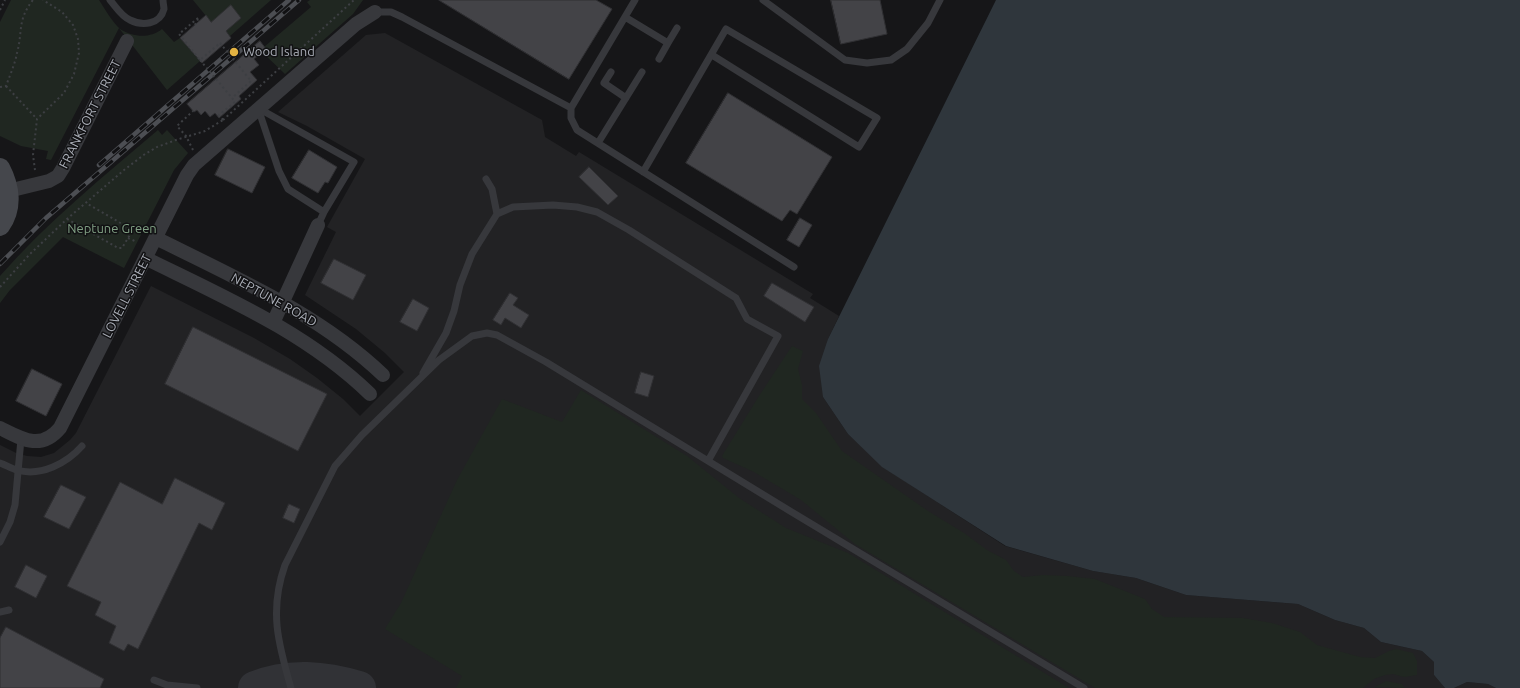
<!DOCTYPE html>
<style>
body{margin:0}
canvas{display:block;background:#161618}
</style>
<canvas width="1520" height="688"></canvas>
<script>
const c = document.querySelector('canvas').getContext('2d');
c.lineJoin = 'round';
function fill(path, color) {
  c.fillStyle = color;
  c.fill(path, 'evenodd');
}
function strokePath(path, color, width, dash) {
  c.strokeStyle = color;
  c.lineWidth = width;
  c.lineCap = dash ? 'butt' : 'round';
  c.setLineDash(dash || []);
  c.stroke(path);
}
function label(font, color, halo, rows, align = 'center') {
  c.font = font + ' Ubuntu,sans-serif';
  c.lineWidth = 3;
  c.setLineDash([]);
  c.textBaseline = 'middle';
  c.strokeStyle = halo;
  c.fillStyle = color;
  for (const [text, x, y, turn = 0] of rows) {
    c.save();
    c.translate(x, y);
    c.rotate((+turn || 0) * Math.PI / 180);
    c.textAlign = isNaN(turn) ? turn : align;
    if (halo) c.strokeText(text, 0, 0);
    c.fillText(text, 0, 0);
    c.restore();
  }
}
const built = new Path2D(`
 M385 33 542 120 545 137 576 156 579 152 813 294 810 298 839 316 828 339 823 397 848 434 883 467 1005 546 1093 571 1136 578 1186 595 1298 604 1335 620 1364 628 1381 642 1422 651 1434 662V675L1445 688H0V445L16 453 27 456 41 457 54 453 70 440 76 433 151 286 254 338 290 359 317 378 343 399 360 416 404 372 385 353 356 329 305 295 336 232 327 227 365 159 307 126 278 112 366 35Z
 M1467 682 1488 684 1496 688H1454Z`);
const green = new Path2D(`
 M11 0H99C104 8 113 23 120 29 132 37 150 39 162 29L174 42 180 38 200 61 167 90 119 28 51 160 46 159 48 151 21 146 0 136V22Z
 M193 0H271L230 36 226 31 241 18 231 6 211 22Z
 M310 0H363L353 14 285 74 262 52 264 47 311 7 307 2Z
 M158 130 162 135 167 130 188 153 174 170 124 268 63 237 10 290 0 303V276C47 222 103 177 158 130Z
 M792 346 803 351 798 369 802 385V399L816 413 842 451 928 511 964 533 987 550 1006 560 1014 571 1023 577 1043 575 1067 576 1095 579 1145 599 1152 609 1164 617 1243 618 1272 623 1300 632 1317 645 1360 657 1375 658 1389 651 1396 649 1413 653 1417 661V675L1404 677 1393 674 1385 675 1374 679 1363 688H1095L855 544 801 500 754 472 723 458 722 456 759 396Z
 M581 390 687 456 739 498 786 528 848 553 1069 688H456L462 676 385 629 401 603 457 480 502 399 562 422Z
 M1386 681 1402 684 1405 688 1375 687Z`);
const water = new Path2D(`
 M996 0H1520V688H1496L1488 684 1467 682 1454 688H1445L1434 675V662L1422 651 1381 642 1364 628 1335 620 1298 604 1186 595 1136 578 1093 571 1006 546 882 467 848 434 823 397 819 366 828 339Z`);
const taxiway = new Path2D(`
 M255 688C290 674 325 678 359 688`);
const building = new Path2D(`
 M439 0H596L612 9 569 79Z
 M831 0H880L887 34 841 44Z
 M231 5 241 18 226 31 231 38 202 63 180 38 206 15 211 22Z
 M260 41 266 49 254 59 259 65 250 72 257 80 239 96 241 99 219 118 215 113 210 117 205 111 201 115 197 110 194 112 187 104Z
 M728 93 832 157 797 214 790 210 782 221 686 163Z
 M228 149 265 167 252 193 215 175Z
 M309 150 337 167 328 183 325 182 318 193 292 178Z
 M589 167 618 196 608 205 579 177Z
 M800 218 812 225 799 247 787 240Z
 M334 259 366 275 353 300 321 283Z
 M772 283 814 307 805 322 764 296Z
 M510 293 518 298 513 305 529 315 521 328 505 318 501 325 493 320Z
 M413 299 429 308 417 331 400 322Z
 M193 327 327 394 298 451 165 384Z
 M32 369 62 384 46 416 16 401Z
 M641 372 654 376 648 397 635 393Z
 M175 478 225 503 212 530 199 523 138 649 128 644 124 651 109 643 116 626 95 615 101 602 67 586 120 482 162 504Z
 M61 485 86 497 69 529 44 517Z
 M289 504 300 509 294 523 283 518Z
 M26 565 47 576 36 598 15 587Z
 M6 627 104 679 100 688H0V638Z`);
const path = new Path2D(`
 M0 10 5 0
 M198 18 179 34 200 60 220 43
 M195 25 198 19
 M6 86 37 119
 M0 87 6 86C10 75 15 64 17 53 23 31 17 20 33 0
 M223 120 354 0
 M223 120 219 115 235 102 232 98 251 81
 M193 150 186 136 177 126 193 111
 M35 170 33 155 37 119 64 93 74 74 79 53 78 39 73 25 62 12 43 0
 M67 219 118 248H122L131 233 129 228 86 203
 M128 238 137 242
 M0 287 30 254 67 219 124 170 145 154 157 147 176 140 205 131 223 120`);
const lane = new Path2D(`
 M110 0C116 7 121 16 130 20 142 26 160 25 164 9 164 7 163 3 163 0
 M635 0 571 108V118L577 130 794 267
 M763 0 845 60 867 63 891 60 907 49 928 23 940 0
 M375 12H391L402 17 571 108
 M625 17 668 43 659 59
 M668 43 677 28
 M611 72 604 83 626 98
 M258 108 354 162 324 212 318 225
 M258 108 279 171 288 189 324 212
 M598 143 642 72
 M643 172 726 29 877 118 859 147 712 55
 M486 179 492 189 497 214
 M423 373 446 333 454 311 460 285 472 254 497 214 513 207 553 205 577 207 597 212 629 230 736 298 747 319 778 336 708 461
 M0 463C6 465 12 469 17 470 41 477 67 463 82 446
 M0 542 10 522 15 505 21 439
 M0 612 9 610
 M154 680 167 685 197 688
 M291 688C278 643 269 610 285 565L335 466 362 435 439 360 472 336 487 333 497 335 546 362 790 511 1084 688`);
const street = new Path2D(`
 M0 193 49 181 58 176 63 168 127 41
 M156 238C235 278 318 313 383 375
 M145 258C224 297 306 332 370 394
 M273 323 318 225
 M0 428C22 439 41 451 60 428L187 175 194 165 356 24 375 12`);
const secondary = new Path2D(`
 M0 168C10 187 13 208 0 226`);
const rail = new Path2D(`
 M99 165 289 0
 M0 264 46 218 299 0`);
const pathBridge = new Path2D(`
 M220 43 251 81
 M200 60 232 98`);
const markers = [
 [234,52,5,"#e3b242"]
];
const poiNames = [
 ["Wood Island",243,52]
];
const streetNames = [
 ["FRANKFORT STREET",90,114,-63],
 ["LOVELL STREET",127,296,-63],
 ["NEPTUNE ROAD",274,300,29]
];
const parkNames = [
 ["Neptune Green",112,229]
];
fill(built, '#222224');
fill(green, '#202721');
fill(water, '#2f363c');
strokePath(taxiway, '#313236', 34);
fill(building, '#434347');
strokePath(building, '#303033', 1);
strokePath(path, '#3d3f43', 2, [2, 3]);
strokePath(lane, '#37383c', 7);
strokePath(street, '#37383c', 14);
strokePath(secondary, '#45474c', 20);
strokePath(rail, '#4c4e53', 4.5);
strokePath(rail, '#111113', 3, [9]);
strokePath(pathBridge, '#3d3f43', 2, [2, 3]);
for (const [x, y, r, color] of markers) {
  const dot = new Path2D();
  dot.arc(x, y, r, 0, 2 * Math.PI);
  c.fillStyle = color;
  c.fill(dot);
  strokePath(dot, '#111113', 1.5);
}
label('13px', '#a9adb6', '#111113', poiNames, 'left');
label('13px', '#a9adb6', '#111113', streetNames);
label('13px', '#81a084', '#111113', parkNames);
</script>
